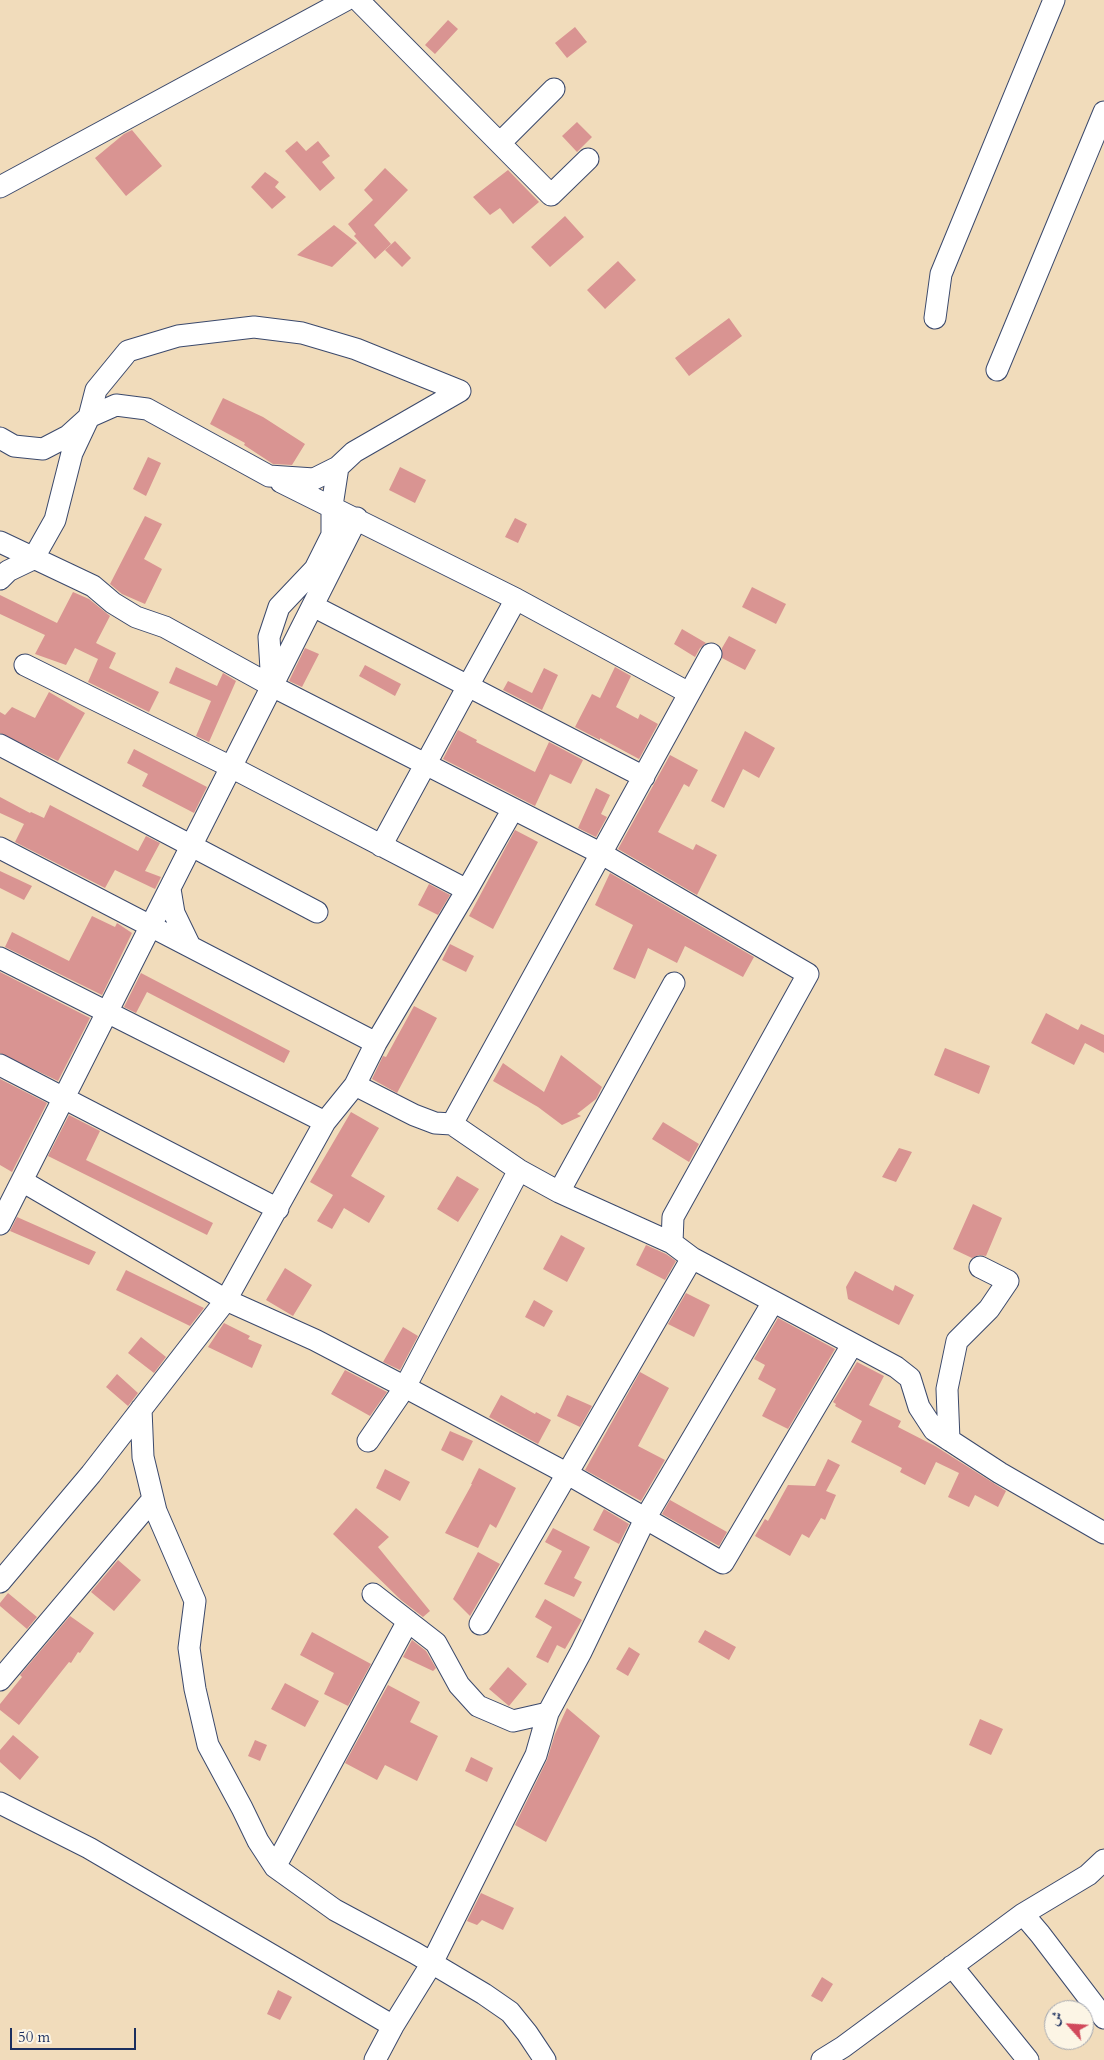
<!DOCTYPE html>
<meta charset="utf-8">
<style>
body{margin:0}
#map{position:relative;width:1104px;height:2060px;overflow:hidden;background:#f1dcbb;font-family:Cardo,Amiri,serif}
canvas{display:block}
.north{position:absolute;left:1044px;top:2000px;width:50px;height:50px;box-sizing:border-box;background:#fcf5e5;border:1px solid #a2a6af;border-radius:50%;rotate:296deg;font-size:14px;font-weight:700;line-height:20px;text-align:center;color:#1b2f5e}
.north::after{content:'';display:block;margin:auto;width:18px;height:22px;background:#d1495b;clip-path:polygon(50% 0,100% 100%,50% 72%,0 100%)}
.scale{position:absolute;left:10px;top:2028px;width:126px;height:22px;box-sizing:border-box;border:2px solid #1b2f5e;border-top:0;padding-left:6px;font-size:15px;line-height:18px;white-space:nowrap;color:#1b2f5e;-webkit-text-stroke:4px #fcf5e5;paint-order:stroke}
</style>
<div id="map">
<canvas width="1104" height="2060"></canvas>
<div class="north">ش</div>
<div class="scale">50 m</div>
</div>
<script>
const c = document.querySelector('canvas').getContext('2d');
c.lineJoin = 'round';
function fill(path, color) {
  c.fillStyle = color;
  c.fill(path, 'evenodd');
}
function strokePath(path, color, width, dash) {
  c.strokeStyle = color;
  c.lineWidth = width;
  c.lineCap = dash ? 'butt' : 'round';
  c.setLineDash(dash || []);
  c.stroke(path);
}
const building = new Path2D(`
 M448 20 458 29 435 54 425 45Z
 M575 27 587 42 567 58 555 43Z
 M577 122 592 137 577 152 562 136Z
 M132 130 162 166 126 196 95 158 124 134Z
 M297 141 306 151 318 141 330 156 322 162 335 178 320 191 285 151Z
 M385 168 408 190 374 225 391 244 375 259 354 236 356 234 348 224 373 200 364 190Z
 M508 170 539 202 513 224 500 208 490 215 473 197Z
 M265 172 279 182 275 187 286 197 272 209 251 187Z
 M565 216 584 237 550 267 531 247Z
 M334 225 357 243 332 267 297 255Z
 M395 241 411 258 402 267 385 250Z
 M618 261 636 280 605 309 587 290Z
 M729 318 742 336 689 376 675 358Z
 M223 398 263 417 305 444 292 465 273 464 244 445 245 443 210 424Z
 M148 457 161 463 146 496 133 489Z
 M400 467 426 480 415 503 389 490Z
 M145 516 162 524 144 559 162 569 145 604 122 594 110 584Z
 M515 518 527 524 518 543 505 537Z
 M752 587 786 604 776 624 742 607Z
 M73 592 89 599 110 616 96 643 116 653 109 668 159 692 149 712 88 682 98 659 75 648 66 665 35 654 45 635 0 614V595L57 623Z
 M682 629 706 643 700 648 695 657 674 644Z
 M729 636 756 650 745 670 722 658V648Z
 M305 648 319 654 302 687 289 681Z
 M365 665 401 684 395 696 359 676Z
 M176 667 217 686 223 673 236 681 209 742 196 736 211 701 169 683Z
 M615 667 631 676 616 707 638 719 640 714 658 724 639 759 600 738V740L575 727 592 694 600 698Z
 M544 668 558 675 542 710 503 690 508 681 532 693Z
 M49 692 85 713 58 761 0 733V712L5 715 12 707 35 718Z
 M458 730 477 740 476 742 535 772 549 742 583 760 571 784 550 774 535 806 443 759Z
 M745 731 775 748 759 778 743 769 724 808 711 801Z
 M134 749 207 787 194 813 142 786 148 774 127 763Z
 M670 755 698 770 689 787 684 784 658 832 693 850 696 844 717 855 697 895 618 849Z
 M596 788 610 795 601 814 607 817 596 837 578 828Z
 M0 797 30 813 31 812 44 818 50 805 138 851 146 836 160 843 145 871 161 877 155 889 115 870 105 888 15 842 24 824 0 813Z
 M515 830 538 842 493 929 469 916Z
 M0 871 32 886 24 900 0 888Z
 M610 873 754 957 743 977 685 946 677 963 648 948 635 979 613 969 633 925 595 905Z
 M429 884 450 895 438 915 418 905Z
 M92 916 115 927 117 923 132 933 102 995 5 947 12 932 69 961Z
 M450 944 474 956 466 972 442 960Z
 M0 972 90 1018 58 1081 0 1053Z
 M141 973 290 1051 284 1063 147 992 136 1013 124 1007Z
 M414 1006 437 1018 397 1093 372 1079 383 1056 386 1057Z
 M1046 1013 1078 1030 1081 1024 1104 1035V1053L1085 1043 1074 1065 1031 1043Z
 M945 1048 990 1066 979 1094 934 1075Z
 M561 1055 602 1087 596 1099 577 1114 581 1116 562 1125 538 1107 493 1081 503 1063 544 1092Z
 M0 1079 47 1103 12 1172 0 1165Z
 M351 1112 379 1128 351 1176 385 1196 369 1223 344 1208 332 1229 317 1221 333 1195 310 1182Z
 M69 1115 100 1131 86 1160 213 1223 207 1235 48 1156Z
 M663 1122 699 1144 689 1162 652 1139Z
 M899 1148 912 1152 896 1182 882 1177Z
 M457 1176 479 1189 458 1222 437 1209Z
 M973 1204 1002 1218 986 1256 979 1255 972 1258 953 1249Z
 M17 1217 96 1252 89 1265 10 1231Z
 M561 1235 585 1248 567 1282 543 1269Z
 M646 1245 666 1254 676 1261 665 1280 636 1265Z
 M285 1268 312 1285 293 1316 266 1300Z
 M126 1270 204 1308 190 1326 116 1290Z
 M855 1271 893 1291 895 1285 914 1295 899 1325 848 1299 846 1287Z
 M686 1293 710 1305 694 1337 668 1324Z
 M534 1300 553 1311 544 1327 525 1317Z
 M778 1318 835 1349 788 1429 762 1416 776 1389 758 1379 765 1365 754 1359Z
 M224 1323 250 1336 248 1339 262 1345 252 1368 208 1347Z
 M403 1327 418 1336 400 1370 383 1362Z
 M141 1337 166 1357 154 1373 128 1353Z
 M857 1362 884 1376 869 1405 901 1421 898 1427 935 1446 1006 1491 998 1507 975 1495 969 1507 948 1497 959 1473 936 1462 925 1485 900 1472 902 1468 851 1442 862 1421 835 1406 836 1404 833 1402Z
 M345 1370 387 1392 370 1416 331 1394Z
 M640 1372 669 1388 638 1446 665 1460 641 1501 585 1470Z
 M117 1374 138 1393 128 1406 106 1387Z
 M501 1395 535 1414 536 1412 551 1420 538 1444 489 1417Z
 M567 1395 592 1406 580 1427 557 1416Z
 M450 1431 473 1441 463 1461 441 1450Z
 M828 1459 840 1465 826 1491 836 1495 825 1520 821 1518 809 1538 802 1534 790 1556 755 1536 765 1519 768 1521 788 1485 815 1486Z
 M479 1468 516 1488 496 1528 490 1524 478 1548 445 1533 472 1484H471Z
 M385 1469 410 1482 400 1501 376 1488Z
 M670 1500 727 1532 719 1546 662 1514Z
 M356 1508 389 1537 378 1547 430 1611 423 1617 401 1600 333 1534Z
 M604 1509 629 1524 619 1544 593 1530Z
 M553 1528 590 1547 574 1578 582 1582 574 1597 544 1584 562 1551 545 1542Z
 M478 1552 500 1564 470 1616 453 1599Z
 M118 1560 141 1580 114 1611 91 1592Z
 M8 1593 37 1617 27 1629 0 1606V1603Z
 M545 1599 582 1620 565 1649 557 1645 548 1663 536 1657 552 1627 535 1617Z
 M70 1616 94 1633 80 1653 78 1652 71 1663 69 1662 19 1725 0 1710V1704L22 1677 20 1675Z
 M705 1630 736 1647 729 1660 698 1642Z
 M312 1632 371 1664 348 1706 324 1694 334 1673 300 1655Z
 M412 1640 426 1651 436 1668 433 1671 403 1657Z
 M629 1647 640 1654 628 1676 616 1669Z
 M508 1667 527 1684 509 1706 489 1689Z
 M285 1683 319 1701 305 1727 271 1709Z
 M388 1685 420 1702 410 1722 438 1736 417 1781 385 1765 377 1780 345 1763Z
 M567 1708 600 1736 546 1842 515 1825 547 1760 555 1734Z
 M980 1719 1003 1729 991 1755 969 1745Z
 M13 1735 39 1757 20 1780 0 1762V1750Z
 M255 1740 267 1745 260 1761 248 1756Z
 M471 1757 493 1768 487 1782 465 1771Z
 M481 1893 514 1908 503 1930 482 1920 477 1925 467 1921Z
 M822 1977 833 1984 822 2002 811 1996Z
 M278 1990 292 1997 280 2020 267 2014Z`);
const minor = new Path2D(`
 M358 0 551 195 588 159
 M500 143 554 89
 M0 187 346 0
 M935 318 941 274 1054 0
 M997 370 1104 112
 M0 438 14 446 43 449 68 436 89 417 116 405 147 409 269 476 314 479 338 467 354 452 460 391 356 349 302 333 254 327 178 336 128 351 96 390 89 417 72 453 55 520 33 559 8 571 0 579
 M281 482 516 599 689 693
 M0 542 93 586 113 603 136 617 165 627 272 686 602 854 808 974 673 1217 672 1243
 M313 606 468 686 516 599
 M25 665 231 767 467 890
 M272 686 269 637 279 607 315 569 332 535V506L338 467
 M0 745 317 912
 M381 846 468 686 644 777
 M0 848 376 1043
 M170 889 174 913 189 944
 M0 958 325 1122
 M0 1065 278 1209
 M355 1085 414 1115 435 1123 452 1124 519 1170 559 1192 672 1243 692 1258 896 1367 910 1378 919 1407 934 1430 1000 1473 1104 1533
 M452 1124 711 654
 M22 1181 226 1300 315 1340 405 1387 566 1473 723 1563 852 1345
 M559 1192 674 983
 M0 1224 357 518
 M141 1409 143 1457 156 1511 195 1601 189 1648 195 1689 208 1745 242 1808 258 1841 275 1867 335 1910 415 1953 484 1994 510 2012 527 2033 545 2060
 M949 1440 947 1389 957 1341 989 1309 1008 1281 980 1267
 M368 1441 405 1387 519 1170
 M0 1582 91 1474 226 1300 325 1122 355 1085 376 1043 467 890 513 809
 M373 1594 436 1643 459 1685 478 1706 513 1721 548 1713
 M480 1624 692 1258
 M0 1680 153 1499
 M0 1803 89 1848 393 2026
 M275 1867 408 1621
 M1023 1914 1040 1934 1104 2018
 M952 1966 1028 2060
 M375 2060 393 2026 432 1963 536 1755 548 1713 581 1652 646 1517 773 1302
 M822 2060 843 2047 1023 1914 1088 1875 1104 1860`);
fill(building, '#d99492');
strokePath(minor, '#3b496c', 23);
strokePath(minor, '#fff', 21);
</script>
